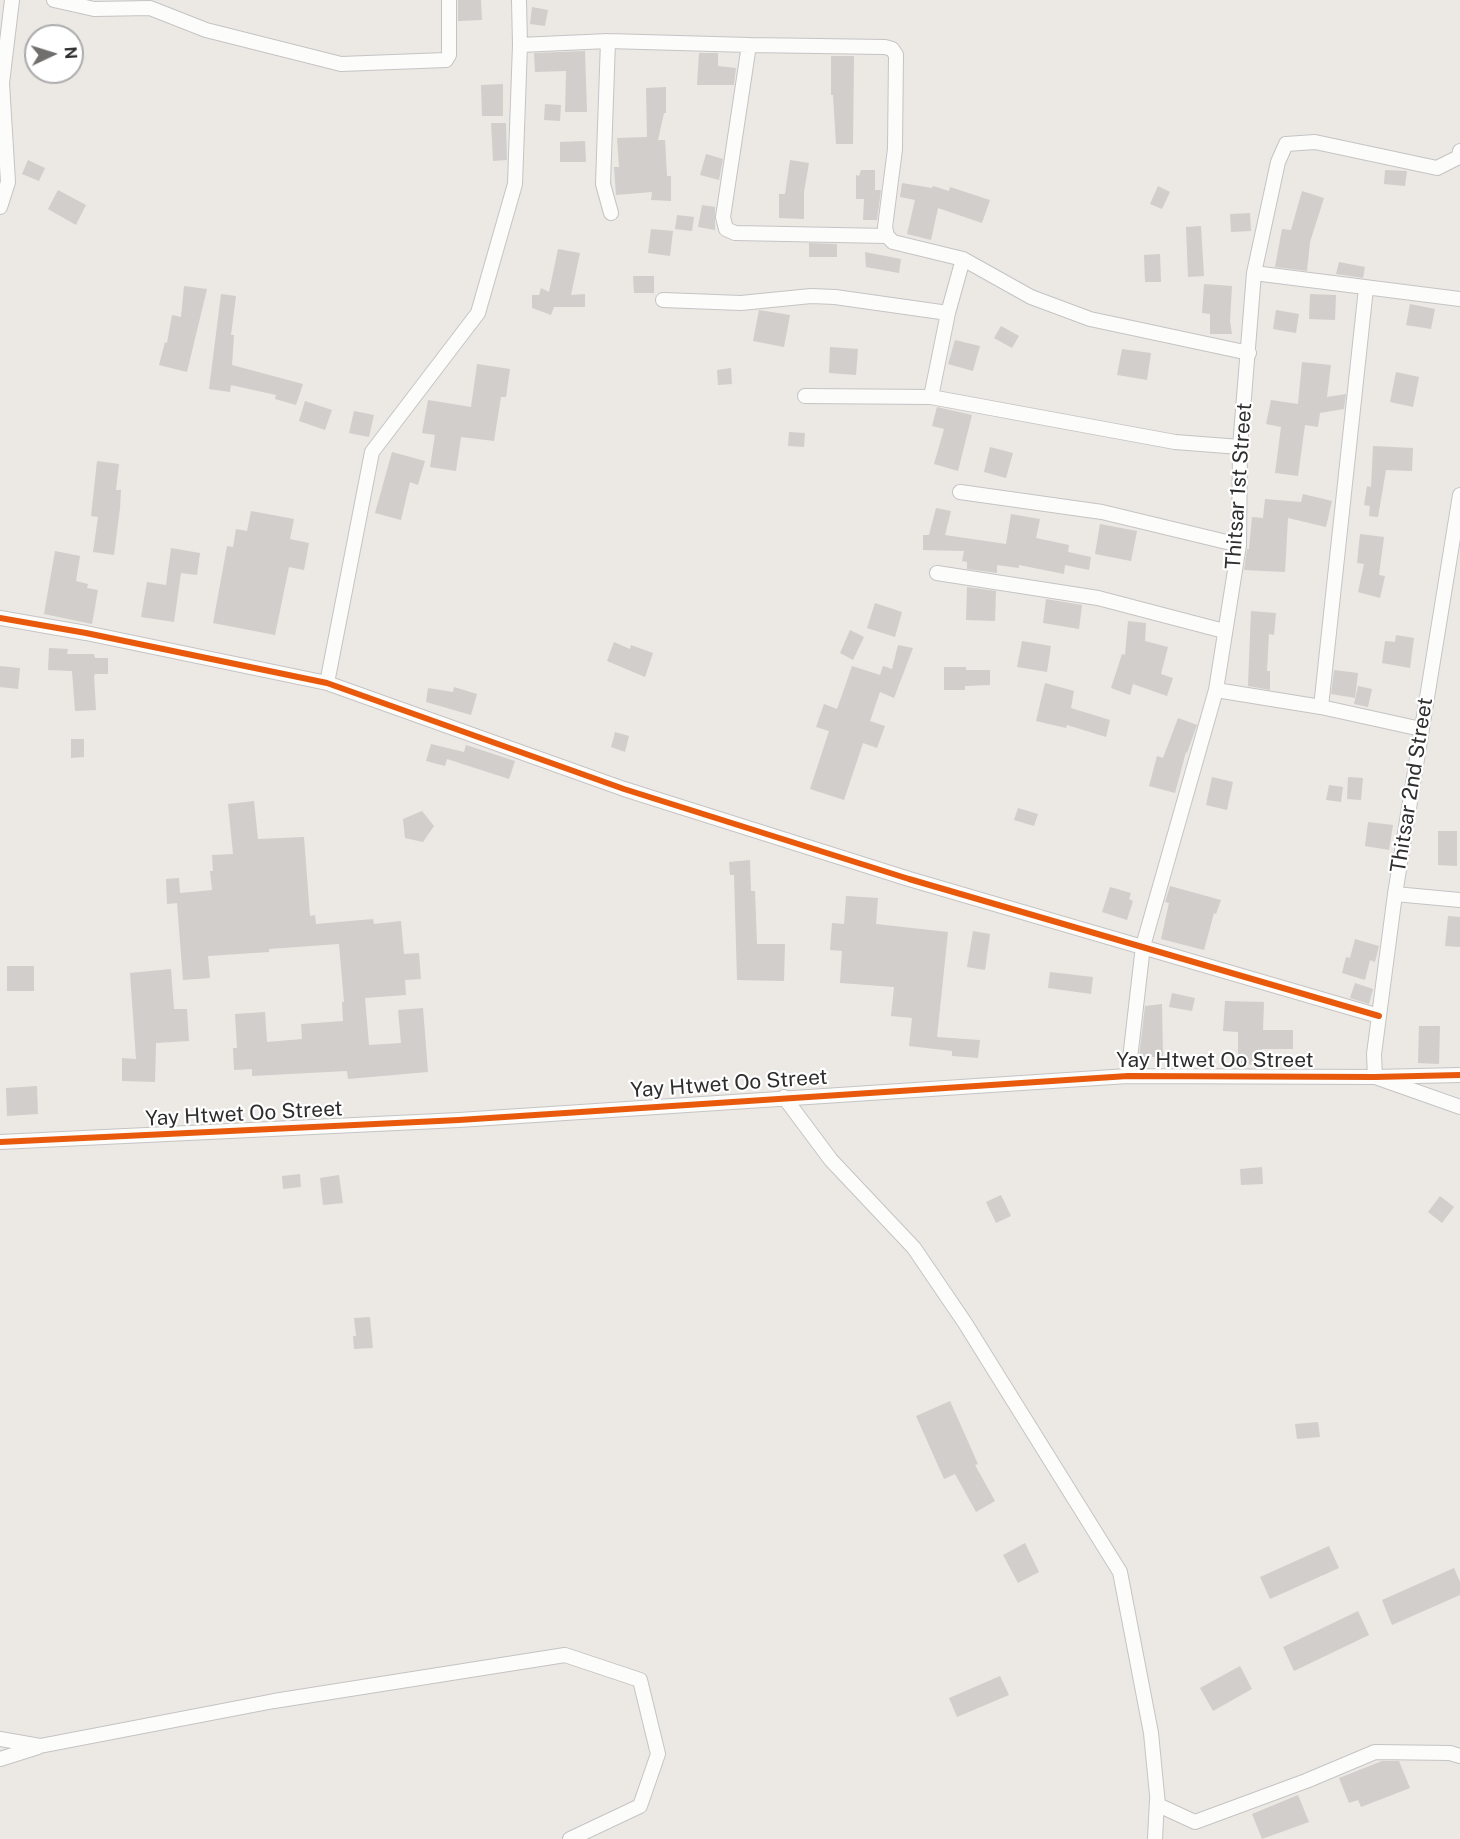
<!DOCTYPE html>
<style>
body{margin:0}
#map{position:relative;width:1460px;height:1839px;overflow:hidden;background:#ece8e4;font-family:"Public Sans",sans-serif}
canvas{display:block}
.north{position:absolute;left:24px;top:24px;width:60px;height:60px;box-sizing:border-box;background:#fff;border:2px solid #ababab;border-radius:50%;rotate:86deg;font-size:16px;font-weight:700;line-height:24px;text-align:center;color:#2e2e2e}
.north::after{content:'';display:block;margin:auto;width:21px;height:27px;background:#706f6e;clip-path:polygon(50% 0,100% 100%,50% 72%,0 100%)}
</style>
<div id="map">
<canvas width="1460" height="1839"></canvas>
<div class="north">N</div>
</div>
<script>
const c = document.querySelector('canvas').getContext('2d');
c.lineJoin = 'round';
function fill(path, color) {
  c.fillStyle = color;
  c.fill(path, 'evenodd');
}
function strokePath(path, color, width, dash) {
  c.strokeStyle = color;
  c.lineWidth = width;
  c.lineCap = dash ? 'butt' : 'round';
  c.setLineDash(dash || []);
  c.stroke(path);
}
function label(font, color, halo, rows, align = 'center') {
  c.font = font + ' "Public Sans",sans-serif';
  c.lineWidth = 4.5;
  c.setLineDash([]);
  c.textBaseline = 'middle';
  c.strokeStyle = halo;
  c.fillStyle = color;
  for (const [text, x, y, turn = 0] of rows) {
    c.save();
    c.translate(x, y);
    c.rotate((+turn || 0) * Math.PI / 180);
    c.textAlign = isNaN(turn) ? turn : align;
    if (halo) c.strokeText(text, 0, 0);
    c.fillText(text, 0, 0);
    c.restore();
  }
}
const building = new Path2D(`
 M458 0H481L482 20 458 21Z
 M532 7 548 10 545 26 530 24Z
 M585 51 587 112H565L566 71 535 72 534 53Z
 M699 53H718V66L736 68 734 85H697Z
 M831 56H854L853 144H836L833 95H831Z
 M503 84V116H482L481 85Z
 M666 87V113H664L658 140H665L667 176H671V201L651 200 652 192 616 195 614 167H619L617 138 647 137 646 88Z
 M545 104 561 105 560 121 544 120Z
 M491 123H506L507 160 493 161Z
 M585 141 586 162H560V142Z
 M706 154 723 159 719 180 700 175Z
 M28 160 45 168 39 181 22 174Z
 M790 160 809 163 804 192V219L779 218V194H785Z
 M861 170H875V190H881L877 220H863L864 199H856V175L859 176Z
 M1385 170 1407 171 1405 186 1384 184Z
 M902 183 932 188 933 186 949 191 950 187 990 200 982 223 938 208 931 240 907 234 915 200 900 197Z
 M1158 186 1170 192 1162 209 1150 204Z
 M58 190 86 205 76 225 48 209Z
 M1302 191 1324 198 1310 242 1307 271 1275 267 1282 229 1291 230Z
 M702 205 715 207V230L698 227Z
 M1250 213 1251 231 1231 232 1230 214Z
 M677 215 694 217 692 231 675 229Z
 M1201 226 1204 276 1188 277 1186 227Z
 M651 229 673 231 670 256 648 253Z
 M809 243 837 244V257H809Z
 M558 249 580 253 571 295 585 294V307H554L551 315 532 308V295H539L541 288 549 292Z
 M865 252 901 259 899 273 866 267Z
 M1160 254 1161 282H1145L1144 255Z
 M1339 262 1365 267 1363 278 1336 274Z
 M633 276H654V293H634Z
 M1204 284 1232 286 1230 321 1232 334H1210V314L1202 313Z
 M184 286 207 289 187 372 159 365 165 342 167 343 172 315 181 317Z
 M221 294 236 296 231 335H234L232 365 303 384 296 405 275 399 276 395 231 385 230 392 209 389Z
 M1310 294 1336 295 1335 320 1309 319Z
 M1410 304 1435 309 1431 329 1406 325Z
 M759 310 790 315 784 347 753 341Z
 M1276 310 1299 314 1296 333 1273 329Z
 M1001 326 1019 336 1012 348 994 338Z
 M955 340 980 346 973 371 948 364Z
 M830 347 858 349 856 375 829 373Z
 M1122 349 1151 353 1147 380 1117 375Z
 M1302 362 1331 365 1327 397 1346 394 1344 409 1320 413 1318 427 1305 425 1298 476 1275 473 1281 427 1266 424 1271 400 1298 404Z
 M477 364 510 369 506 397H501L494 441 461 437 456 471 430 467 435 435 422 433 428 400 471 407Z
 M731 368 732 384 718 385 717 370Z
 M1396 372 1419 377 1413 407 1390 402Z
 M305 401 332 410 325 430 299 421Z
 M937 407 972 415 958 471 934 464 944 429 932 426Z
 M354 411 374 415 369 437 349 433Z
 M789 432 805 433 804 447 788 446Z
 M1373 446 1413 448 1412 471 1386 470 1378 517 1369 516 1370 506 1364 505 1367 486 1371 487Z
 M990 447 1013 453 1006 478 984 472Z
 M392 452 425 461 418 485 410 482 401 520 375 513Z
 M97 461 119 464 116 490H121L120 508 114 555 93 552 98 517 91 516Z
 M1303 494 1332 501 1326 527 1288 518 1285 572 1244 570 1247 549H1249L1252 517 1263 518 1265 499 1301 502Z
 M936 508 951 511 945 535 1006 544 1011 514 1040 519 1036 538 1069 545 1068 552 1091 557 1089 570 1065 565 1064 574 1019 565V568L997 565V573L967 569V562L962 561 964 551 923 550V535H929Z
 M251 511 294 519 290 539 309 543 304 570 289 567 275 635 213 623 227 546 233 547 236 529 247 531Z
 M1100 524 1137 531 1131 561 1095 554Z
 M1360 534 1384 537 1379 575 1385 576 1380 598 1358 592 1364 564 1357 563Z
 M171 548 200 553 197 575 181 573 174 622 141 617 147 582 166 585Z
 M55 551 80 556 76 581 88 584 87 588 98 590 92 624 44 614Z
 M967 587 996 591 995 621 966 620Z
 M1046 599 1082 605 1079 629 1043 623Z
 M875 603 902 612 895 637 867 628Z
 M1251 611 1276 613 1274 635 1269 634 1267 671H1270V690L1248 686Z
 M1128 621 1146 623 1145 641 1168 647 1161 674 1173 678 1167 696 1133 684 1130 695 1111 688 1122 654 1125 655Z
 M850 630 864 637 853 660 840 653Z
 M1396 635 1414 638 1410 668 1382 663 1385 641 1395 642Z
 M1022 641 1051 646 1047 672 1017 667Z
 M614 642 630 649 631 645 653 653 645 677 607 661Z
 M898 645 913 648 894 698 880 692 870 721 885 726 877 748 863 743 844 800 810 789 829 731 816 727 824 704 837 709 852 666 880 675 883 666 892 669Z
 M49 648 68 649 67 654H94L95 658H108V674H95L94 676 96 710 75 711 72 671 48 670Z
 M0 666 20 668 18 689 0 687Z
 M944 667H966V670H990V685L965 686V690H944Z
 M1334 670 1358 673 1355 698 1331 694Z
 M1045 683 1074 691 1071 708 1110 720 1106 737 1067 725 1066 728 1036 721Z
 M1358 686 1372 689 1368 707 1354 704Z
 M454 687 477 694 471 715 426 702 428 688 453 692Z
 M1178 718 1197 725 1187 753 1186 752 1175 793 1149 786 1157 756 1163 758Z
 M615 732 629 736 625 752 611 747Z
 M71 739H84V757L71 758Z
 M431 744 464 752 466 745 515 761 509 779 447 759 445 766 426 761Z
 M1212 777 1233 782 1227 810 1206 805Z
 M1348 777 1363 778 1361 800 1347 799Z
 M1329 785 1343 787 1341 802 1326 800Z
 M254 801 258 839 304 837 310 916 315 915 316 924 373 919 374 924 401 921 404 954 419 953 421 979 405 980 406 995 365 998 369 1045 401 1043 398 1010 423 1008 428 1072 348 1079 347 1071 252 1076V1069L234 1070 233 1048H237L235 1014 265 1012 267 1042 302 1039 301 1024 343 1021 342 1002H344L339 944 269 949V952L208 956 210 978 183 980 177 903 167 904 166 879 179 878 180 893 212 890 210 871H213L212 855 233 854 228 804Z
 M1018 808 1038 814 1034 826 1014 820Z
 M422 811 434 826 423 842 405 838 403 819Z
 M1368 822 1393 825 1389 850 1365 846Z
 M1438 831H1457V866L1438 865Z
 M750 860 751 891H755L757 944H785L784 981 737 980 734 875H730L729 862Z
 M1170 886 1221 900 1216 914 1214 913 1204 950 1161 939 1169 903 1165 902Z
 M1110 887 1131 893 1129 899 1133 901 1127 920 1102 912Z
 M846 896 878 898 876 924 948 932 937 1037 980 1040 978 1058 952 1056V1051L909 1046 912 1018 891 1016 894 987 840 983 842 951 830 950 832 923 844 924Z
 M1448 916 1460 917V947L1445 946Z
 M973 931 990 934 985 970 967 967Z
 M1355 939 1379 946 1375 962 1370 960 1365 980 1342 973 1346 957 1350 958Z
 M7 966H34V991H7Z
 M171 969 174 1009H187L189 1041 156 1043 155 1082 122 1081V1058L136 1059 130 973Z
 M1050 972 1093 977 1091 994 1048 988Z
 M1355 983 1373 989 1369 1004 1350 998Z
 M1172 993 1195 998 1192 1011 1169 1007Z
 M1225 1001 1264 1002 1263 1030H1293V1049H1262L1261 1065 1238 1064V1032L1223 1031Z
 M1162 1004 1163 1057H1139L1145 1006Z
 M1419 1026H1440L1439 1064 1418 1063Z
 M37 1086 38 1114 7 1116 6 1088Z
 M1262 1167 1263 1184 1241 1185 1240 1169Z
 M300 1174 301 1187 283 1189 282 1176Z
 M339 1175 343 1203 323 1205 320 1178Z
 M1001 1195 1011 1216 996 1223 986 1202Z
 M1440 1196 1454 1207 1442 1223 1428 1212Z
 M370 1317 373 1348 354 1349 353 1336H356L354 1318Z
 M950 1401 978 1464 975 1465 995 1501 976 1512 955 1474 944 1479 916 1416Z
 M1318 1422 1320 1437 1297 1439 1295 1424Z
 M1025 1543 1039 1572 1018 1583 1003 1555Z
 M1329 1546 1339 1568 1270 1599 1260 1577Z
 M1454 1568 1460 1582V1595L1392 1625 1382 1600Z
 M1358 1611 1369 1635 1294 1671 1283 1647Z
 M1240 1666 1252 1689 1213 1711 1200 1688Z
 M1000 1676 1009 1695 957 1717 949 1698Z
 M1382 1761H1399L1410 1788 1361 1807 1358 1800 1349 1803 1339 1778Z
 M1298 1795 1309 1822 1262 1839 1252 1814Z`);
const minor = new Path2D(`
 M54 0 94 9 150 8 206 30 341 64 446 60 449 55V0
 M608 41 603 184 611 213
 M520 45 608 41 749 45 885 47 892 49 896 55 895 149 885 227 887 236 893 242 963 259 1031 297 1090 319 1249 353
 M749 45 723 217 726 229 735 233 887 236
 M0 207 8 182 2 83 12 0
 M1254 273 1460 299
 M663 300 741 303 811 296 835 297 948 313
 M805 396 931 397 1175 442 1240 447
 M931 397 948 313 963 259
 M960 492 1102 512 1239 545
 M1460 495 1395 894 1374 1054 1375 1077 1460 1107
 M937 573 1098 598 1224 631
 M0 618 86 633 327 683 624 789 909 879 1379 1016
 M327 683 372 452 478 313 515 184 520 45 519 0
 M1216 690 1321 707 1421 729
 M1321 707 1366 288
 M1395 894 1460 900
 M1128 1076 1143 946 1216 690 1239 545 1240 447 1254 273 1278 162 1286 144 1315 142 1437 168 1459 157 1460 151
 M784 1097 831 1160 914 1248 965 1323 1120 1572 1151 1733 1158 1805 1195 1822 1306 1781 1375 1752 1450 1753 1460 1756
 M0 1142 459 1120 1128 1076 1375 1077 1460 1075
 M0 1739 40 1746 274 1701 565 1655 640 1680 658 1754 640 1806 570 1839
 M0 1759 38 1747
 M1155 1839 1157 1800`);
const cycleway = new Path2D(`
 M0 618 86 633 327 683 624 789 909 879 1379 1016
 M0 1142 459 1120 1128 1076 1375 1077 1460 1075`);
const streetNames = [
 ["Thitsar 1st Street",1239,486,-86],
 ["Thitsar 2nd Street",1412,785,-81],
 ["Yay Htwet Oo Street",1215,1061],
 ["Yay Htwet Oo Street",729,1084,-4],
 ["Yay Htwet Oo Street",244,1114,-3]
];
fill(building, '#d1cecb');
strokePath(minor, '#c5c4c5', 16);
strokePath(minor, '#fcfcfb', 14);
strokePath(cycleway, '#e8590c', 6);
label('21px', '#2e2e2e', '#fff', streetNames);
</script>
